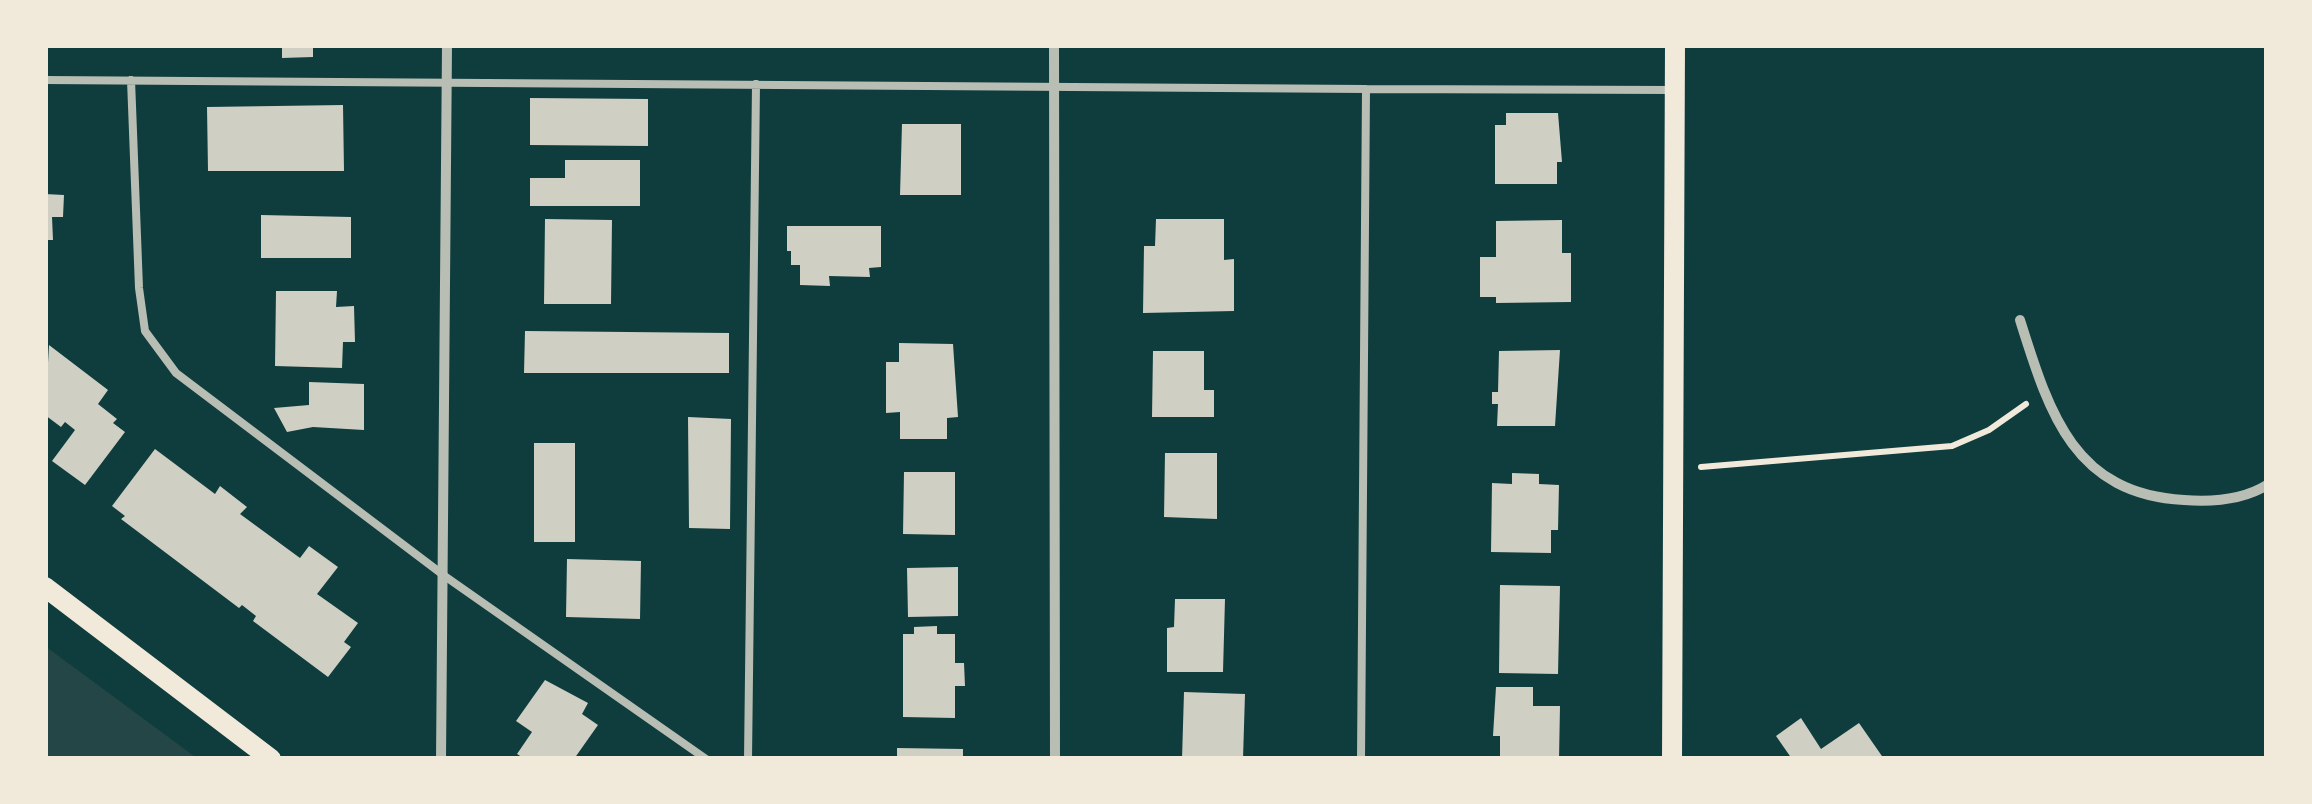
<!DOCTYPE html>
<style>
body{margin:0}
#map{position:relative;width:2312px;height:804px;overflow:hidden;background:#0f3d3e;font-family:"Fira Sans",sans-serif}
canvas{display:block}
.frame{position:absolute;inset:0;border:48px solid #f1e9da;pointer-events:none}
</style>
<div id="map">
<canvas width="2312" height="804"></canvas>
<div class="frame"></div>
</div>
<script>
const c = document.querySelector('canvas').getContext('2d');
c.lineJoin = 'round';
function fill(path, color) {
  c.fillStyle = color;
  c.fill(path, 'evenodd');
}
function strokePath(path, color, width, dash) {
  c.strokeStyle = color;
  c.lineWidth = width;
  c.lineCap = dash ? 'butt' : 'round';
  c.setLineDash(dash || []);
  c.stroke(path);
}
const green = new Path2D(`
 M45 646 198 759H45Z`);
const building = new Path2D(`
 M282 45H313V57L282 58Z
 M530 98 648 99V146L530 145Z
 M343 105 344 171H208L207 107Z
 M1506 113H1558L1562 162H1557V184H1495V125H1506Z
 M902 124H961V195H900Z
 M565 160H640V206H530V178H565Z
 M45 194 64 195 63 217H52L53 240H45Z
 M261 215 351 217V258H261Z
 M545 219 612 220 611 304H544Z
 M1156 219H1224V260L1234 259V311L1143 313 1144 246H1155Z
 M1562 220V253H1571V302L1496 303V297H1480V257H1496V221Z
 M787 226H881V267L869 268 870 277 829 276 830 286 800 285V265H791V251H787Z
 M276 291H337L336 307 354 306 355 342H343L342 368 275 366Z
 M525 331 729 333V373H524Z
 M899 343 953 344 958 417 947 418V439H900V412L886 413V362H899Z
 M49 345 108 390 98 404 117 419 113 423 125 432 85 485 52 461 75 430 65 422 61 427 45 415Z
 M1560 350 1555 426H1497L1498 404H1492V392H1498L1499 351Z
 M1153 351H1204V390H1214V417H1152Z
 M309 382 364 384V430L313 427 287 432 274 408 309 405Z
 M688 417 731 419 730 529 689 528Z
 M534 443H575V542H534Z
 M155 449 215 494 220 486 247 507 240 514 300 558 309 546 338 567 317 594 358 623 344 642 351 647 328 677 253 621 256 616 242 605 239 608 121 519 125 516 112 506Z
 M1165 453H1217V519L1164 517Z
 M904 472H955V535L903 534Z
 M1512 473 1539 474V484L1559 485 1558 530H1551V553L1491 552 1492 483 1512 484Z
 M567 559 641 561 640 619 566 617Z
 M958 567V616L908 617 907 568Z
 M1500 585 1560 586 1558 674 1499 673Z
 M1175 599H1225L1223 672H1167V628L1174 627Z
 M937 626V634H955V663H964L965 686H955V718L903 717V634H914V627Z
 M545 680 588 703 582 714 598 725 574 759H525L517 754 532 732 516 721Z
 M1496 687H1533V706H1560L1559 759H1500V736H1493Z
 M1184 692 1245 694 1243 759H1182Z
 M1801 718 1821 749 1859 723 1884 759H1792L1776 736Z
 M897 748 963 749V759H897Z`);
const path = new Path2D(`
 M1701 467 1952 446 1989 430 2026 404`);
const service = new Path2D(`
 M45 80 1366 89 1361 759
 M131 80 139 288 145 331 176 373 446 577 706 759
 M1366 89 1675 90
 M748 759 756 84`);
const minor = new Path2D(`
 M1054 45 1055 759
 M2020 320C2049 412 2073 494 2184 500 2211 502 2243 500 2267 485
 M441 759 447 45`);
const secondary = new Path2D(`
 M45 587 271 759
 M1672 759 1675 45`);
fill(green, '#244646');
fill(building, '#cfcfc3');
strokePath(path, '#f1e9da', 6);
strokePath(service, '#b8beb3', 8);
strokePath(minor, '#b8beb3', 10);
strokePath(secondary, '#f1e9da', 20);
</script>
